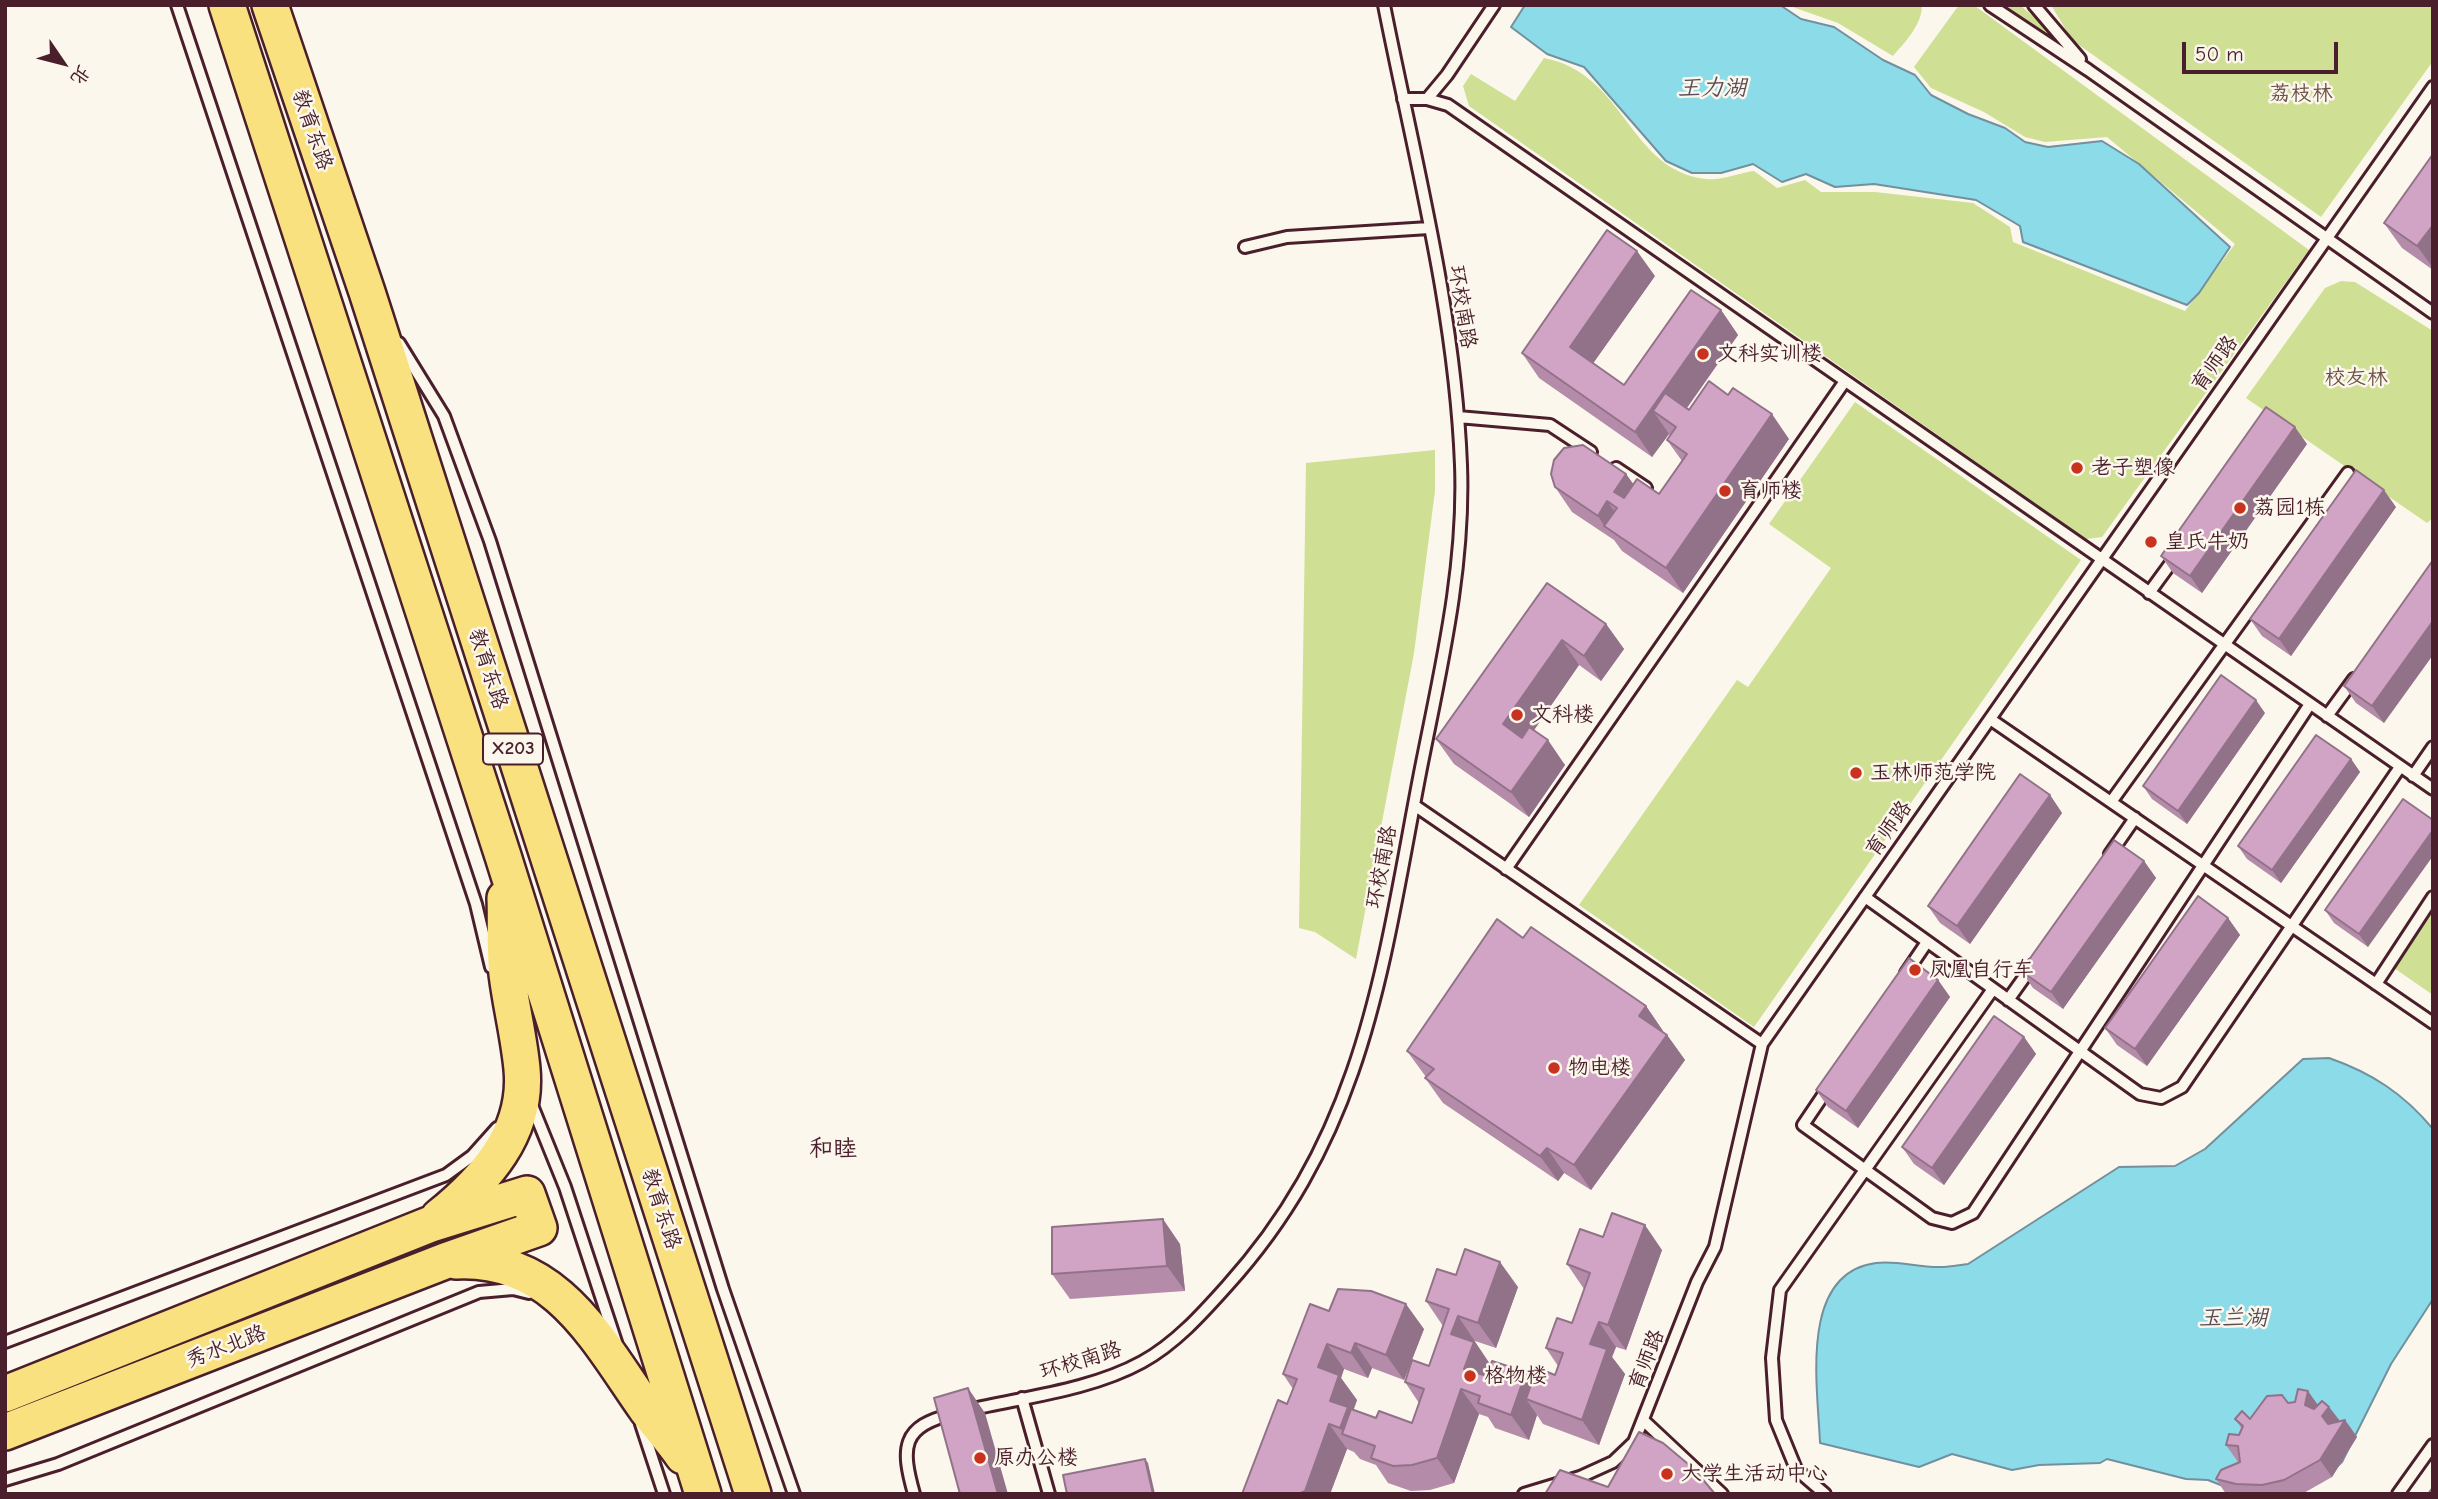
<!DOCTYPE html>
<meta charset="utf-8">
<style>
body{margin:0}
#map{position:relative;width:2438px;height:1499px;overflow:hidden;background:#fbf7ec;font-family:"Comic Neue","LXGW WenKai TC",sans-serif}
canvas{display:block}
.frame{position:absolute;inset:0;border:7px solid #4a1f2b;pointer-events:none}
.north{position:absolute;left:28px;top:28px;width:70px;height:70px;-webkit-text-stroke:5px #fbf7ec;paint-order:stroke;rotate:125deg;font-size:19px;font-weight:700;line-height:28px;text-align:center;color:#4a1f2b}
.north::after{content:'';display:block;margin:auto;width:24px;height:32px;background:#4a1f2b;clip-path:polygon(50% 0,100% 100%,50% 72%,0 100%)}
.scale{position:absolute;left:2182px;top:42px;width:156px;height:32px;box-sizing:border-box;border:4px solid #4a1f2b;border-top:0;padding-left:9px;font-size:21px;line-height:24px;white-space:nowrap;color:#4a1f2b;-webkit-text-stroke:5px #fbf7ec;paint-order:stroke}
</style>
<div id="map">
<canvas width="2438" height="1499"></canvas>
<div class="frame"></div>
<div class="north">北</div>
<div class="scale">50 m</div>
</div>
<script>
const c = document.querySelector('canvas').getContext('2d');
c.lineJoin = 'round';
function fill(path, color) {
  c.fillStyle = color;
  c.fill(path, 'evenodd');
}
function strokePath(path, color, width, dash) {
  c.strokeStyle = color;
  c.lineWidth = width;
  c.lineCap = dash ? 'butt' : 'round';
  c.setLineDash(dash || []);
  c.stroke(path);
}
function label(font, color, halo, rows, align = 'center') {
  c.font = font + ' "Comic Neue","LXGW WenKai TC",sans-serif';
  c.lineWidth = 5;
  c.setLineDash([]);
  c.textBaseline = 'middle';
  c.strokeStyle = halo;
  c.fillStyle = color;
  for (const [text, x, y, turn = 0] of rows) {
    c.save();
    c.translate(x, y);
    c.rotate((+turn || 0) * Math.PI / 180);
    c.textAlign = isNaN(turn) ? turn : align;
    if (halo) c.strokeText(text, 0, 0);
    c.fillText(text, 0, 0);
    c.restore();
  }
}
const green = new Path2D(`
 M1787 5H1922C1922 25 1905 42 1893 56L1838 23Z
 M1959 5 1975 6 2309 250 2102 537 2086 539 1469 106 1463 86 1471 74 1515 101 1544 58C1625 73 1629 171 1706 179 1720 181 1739 173 1754 171L1777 188 1805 180 1821 192H1875L1973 203 2010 227 2013 242 2185 311 2235 244 2107 137 2045 142 2025 137 1984 112 1931 88 1914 67Z
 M2001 5H2020L2059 39 2056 43Z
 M2051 5H2433V61L2321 217 2072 40Z
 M2341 281 2355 282 2433 331V518L2427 523 2246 398 2325 288Z
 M1855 402 2081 560 1754 1027 1579 905 1737 680 1748 687 1831 568 1769 524Z
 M1435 450V491L1414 653 1356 959 1315 932 1299 928 1306 463Z
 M2433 912V995L2394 968Z`);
const water = new Path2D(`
 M1525 5H1780L1801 19 1834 27 1883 60 1915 75 1931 95 1968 114 2005 128 2025 142 2048 147 2102 141 2139 164 2230 247 2199 293 2187 305 2023 242 2020 226 1976 200 1874 184 1835 187 1806 174 1782 182 1753 164 1721 173H1692L1666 161 1584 67 1547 54 1511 27Z
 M2329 1058C2372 1073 2404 1094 2433 1129V1299L2391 1364 2342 1462 2321 1482 2238 1492 2208 1480 2186 1479 2107 1459 2100 1463 2039 1465 2012 1470 1952 1454 1919 1467 1820 1443C1818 1388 1798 1273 1876 1263 1897 1260 1920 1268 1941 1267 1950 1267 1959 1265 1968 1264L2119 1167 2175 1166 2205 1149 2303 1059Z`);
const lane = new Path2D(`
 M177 5 476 904 491 967
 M1990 5 2088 70 2433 313
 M2034 5 2080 59
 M1403 99H1427L1448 105 2433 789
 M1427 99 1447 75 1494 5
 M1245 247 1287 237 1429 228
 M399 343 444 416 490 541 723 1289 794 1494
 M1458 417 1550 425 1591 452
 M1616 468 1646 488
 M2149 593 2176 556
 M2327 716 2354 679
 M1990 719 2433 1023
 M2413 776 2433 747
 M2111 802 2348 473
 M1414 805 1762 1044
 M2110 854 2135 818
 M1506 869 1845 381
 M1865 897 2140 1094 2161 1098 2182 1087 2400 767
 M1906 973 1927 942
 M2376 984 2433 897
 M2008 1000 2033 965
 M1828 1088 1803 1125 1932 1218 1952 1223 1973 1213 2310 704
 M531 1103 565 1187 616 1342
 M5 1342 446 1175 472 1156 497 1128
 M1022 1398 1049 1494
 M969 1410C1025 1397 1091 1390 1142 1362 1175 1344 1202 1314 1227 1286 1365 1134 1383 965 1420 773 1440 671 1465 570 1461 465 1455 310 1414 157 1384 5
 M1644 1421 1722 1494
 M641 1424 664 1494
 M5 1480 58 1464 479 1292 513 1289 529 1293
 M914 1494C901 1448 901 1426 953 1414
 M1524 1494 1580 1477 1613 1462 1634 1442 1697 1282 1715 1247 1762 1044 2433 87
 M1825 1494 1796 1469 1776 1420 1772 1358 1780 1290 1993 989
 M2398 1494 2433 1445`);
const primary = new Path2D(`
 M227 5 503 856 703 1494
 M270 5 367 292 753 1494
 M439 1217C485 1180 528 1133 522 1069 519 1037 511 1006 507 974 504 949 506 923 505 898
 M456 1261C557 1256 598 1341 647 1410 659 1426 672 1440 683 1456
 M5 1394 431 1224 527 1194 539 1228 445 1261 5 1432`);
const wall = new Path2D(`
 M2433 154V270L2402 248 2384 223Z
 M1655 276 1593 363 1624 385 1721 310 1738 335 1687 408 1789 439 1683 593 1622 551 1614 540 1572 512 1555 487 1626 474 1633 484 1659 494 1682 461 1667 440 1670 436 1669 434 1652 457 1539 378 1522 353Z
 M2307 444 2202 593 2173 573 2161 556Z
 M2396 507 2291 656 2262 636 2250 619Z
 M2433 560 2384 723 2356 703 2344 686Z
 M1547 583 1606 624 1624 649 1601 681 1579 665 1534 730 1565 765 1529 817 1454 764 1436 739Z
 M2265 713 2187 824 2152 799 2143 786Z
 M2351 759 2360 772 2281 883 2247 859 2238 846Z
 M2050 795 2062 813 1970 944 1940 923 1928 906Z
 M2403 799 2368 947 2334 923 2325 910Z
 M2144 861 2156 878 2063 1009 2033 988 2021 971Z
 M2228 918 2240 935 2147 1066 2117 1045 2105 1028Z
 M1523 938 1646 1006 1663 1031 1662 1032 1667 1035 1685 1060 1591 1190 1564 1173 1558 1181 1443 1103 1425 1078 1426 1077 1407 1051Z
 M1938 980 1950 997 1858 1128 1828 1107 1816 1090Z
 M2024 1037 2036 1054 1944 1185 1914 1164 1902 1147Z
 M1603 1237 1662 1250 1626 1350 1616 1347 1612 1357 1625 1374 1599 1445 1543 1424 1537 1415 1529 1440 1495 1428 1488 1417 1479 1414 1454 1483 1430 1490 1411 1491 1388 1483 1376 1465 1360 1459 1354 1452 1347 1449 1330 1494H1242L1287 1404 1293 1389 1283 1374 1329 1311 1424 1329 1404 1380 1372 1368 1368 1378 1344 1369 1341 1378 1357 1400 1353 1410 1376 1418 1412 1423 1419 1403 1405 1382 1429 1366 1443 1326 1426 1301 1456 1275 1518 1287 1496 1348 1475 1341 1474 1342 1491 1366 1532 1381 1555 1375 1558 1366 1546 1348 1572 1323 1584 1289 1567 1264Z
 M1180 1244 1185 1291 1070 1299 1052 1274Z
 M2288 1403 2329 1407 2340 1421 2345 1420 2357 1437 2332 1477 2302 1494H2226L2216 1479 2238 1462 2226 1445 2239 1435 2242 1429 2235 1419H2250Z`);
const shadedWall = new Path2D(`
 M2433 225V268L2417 246Z
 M1637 251 1655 276 1587 372 1570 347Z
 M1721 310 1738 335 1674 426 1653 411 1669 434 1652 457 1635 432Z
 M1772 414 1789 439 1683 593 1666 568Z
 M2295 427 2307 444 2202 593 2190 576Z
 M1626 474 1644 499 1631 517 1614 492Z
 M2384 490 2396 507 2291 656 2279 639Z
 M1607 501 1625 526 1605 527 1598 516Z
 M2433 621V655L2384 723 2372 706Z
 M1606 624 1624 649 1601 681 1584 656Z
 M1562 640 1579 665 1521 749 1503 724Z
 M2256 700 2265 713 2187 824 2178 811Z
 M1548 740 1565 765 1529 817 1511 792Z
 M2351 759 2360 772 2281 883 2272 870Z
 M2050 795 2062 813 1970 944 1957 926Z
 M2433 830V856L2368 947 2359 934Z
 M2144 861 2156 878 2063 1009 2051 992Z
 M2228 918 2240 935 2147 1066 2135 1049Z
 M1938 980 1950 997 1858 1128 1846 1111Z
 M1646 1006 1663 1031 1656 1041 1639 1016Z
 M1667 1035 1685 1060 1591 1190 1574 1165Z
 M2024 1037 2036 1054 1944 1185 1932 1168Z
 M1547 1148 1564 1173 1558 1181 1540 1156Z
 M1163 1219 1180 1244 1185 1291 1167 1266Z
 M1645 1225 1662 1250 1626 1350 1608 1325Z
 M1500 1262 1518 1287 1496 1348 1478 1323Z
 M1406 1304 1424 1329 1404 1380 1386 1355Z
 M1458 1316 1492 1367 1482 1394 1464 1369 1451 1334Z
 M1599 1322 1616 1347 1612 1357 1625 1374 1599 1445 1582 1420 1590 1344Z
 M1355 1343 1372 1368 1368 1378 1351 1353Z
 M1327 1344 1344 1369 1341 1378 1357 1400 1345 1435 1340 1428 1318 1367Z
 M1526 1372 1544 1397 1526 1399 1537 1415 1529 1440 1511 1415Z
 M968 1388 985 1413 1008 1494H998Z
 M1461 1389 1479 1414 1454 1483 1437 1458Z
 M2308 1391 2320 1408 2317 1422 2305 1405Z
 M2329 1407 2342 1424 2334 1433 2322 1416Z
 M2345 1420 2357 1437 2332 1477 2320 1460Z
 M1329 1424 1347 1449 1330 1494H1307L1305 1491Z
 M1145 1459 1148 1463 1155 1494H1153Z`);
const building = new Path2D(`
 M2433 154V225L2417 246 2384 223Z
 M1607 230 1637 251 1570 347 1624 385 1691 290 1721 310 1635 432 1522 353Z
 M1709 381 1728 395 1733 388 1772 414 1666 568 1604 526 1617 508 1607 501 1598 516 1555 487 1551 474 1554 460 1564 448 1583 445 1626 474 1614 492 1624 498 1637 479 1659 494 1687 454 1667 440 1676 427 1653 411 1665 393 1689 410Z
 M2266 407 2295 427 2190 576 2161 556Z
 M2356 470 2384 490 2279 639 2250 619Z
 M2433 560V621L2372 706 2344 686Z
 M1547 583 1606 624 1584 656 1562 640 1503 724 1522 738 1529 727 1548 740 1511 792 1436 739Z
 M2221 675 2256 700 2178 811 2143 786Z
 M2316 735 2351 759 2272 870 2238 846Z
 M2020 774 2050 795 1957 926 1928 906Z
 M2403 799 2433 820V830L2359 934 2325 910Z
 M2114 840 2144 861 2051 992 2021 971Z
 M2198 896 2228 918 2135 1049 2105 1028Z
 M1497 919 1523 938 1531 927 1646 1006 1639 1016 1667 1035 1574 1165 1547 1148 1540 1156 1425 1078 1434 1069 1407 1051Z
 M1909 958 1938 980 1846 1111 1816 1090Z
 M1994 1016 2024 1037 1932 1168 1902 1147Z
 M1612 1213 1645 1225 1608 1325 1599 1322 1590 1344 1607 1349 1582 1420 1526 1399 1537 1368 1555 1375 1563 1353 1546 1348 1557 1318 1572 1323 1590 1273 1567 1264 1580 1229 1603 1237Z
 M1163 1219 1167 1266 1052 1274V1227Z
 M1465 1249 1500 1262 1478 1323 1458 1316 1451 1334 1474 1342 1464 1369 1487 1376 1492 1361 1526 1372 1511 1415 1478 1403 1480 1396 1461 1389 1437 1458 1412 1465 1393 1466 1371 1458 1375 1446 1342 1434 1351 1409 1376 1418 1379 1411 1412 1423 1424 1389 1405 1382 1412 1360 1429 1366 1449 1309 1426 1301 1437 1269 1456 1275Z
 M1338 1289 1371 1291 1406 1304 1386 1355 1355 1343 1351 1353 1327 1344 1318 1367 1339 1375 1330 1401 1348 1407 1340 1428 1329 1424 1305 1491 1299 1494H1242L1278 1400 1287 1404 1297 1379 1283 1374 1310 1304 1329 1311Z
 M968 1388 998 1494H960L934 1398Z
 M2298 1389 2308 1391 2305 1405 2314 1409 2322 1401 2329 1407 2322 1416 2328 1424 2345 1420 2320 1460 2284 1480 2262 1485 2236 1484 2216 1479 2221 1470 2240 1462 2238 1446 2226 1445 2229 1434 2239 1435 2243 1426 2235 1419 2242 1411 2250 1419 2267 1396 2282 1395 2288 1403 2295 1402Z
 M1639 1432 1663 1443 1694 1469 1715 1494H1545L1560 1470 1608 1487Z
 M1145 1459 1153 1494H1067L1063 1475Z
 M2433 1487V1494H2428Z`);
const markers = [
 [1703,354,7,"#c8321e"],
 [2077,468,7,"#c8321e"],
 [1725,491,7,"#c8321e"],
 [2240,508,7,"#c8321e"],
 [2151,542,7,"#c8321e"],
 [1517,715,7,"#c8321e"],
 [1856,773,7,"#c8321e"],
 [1915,970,7,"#c8321e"],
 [1554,1068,7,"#c8321e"],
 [1470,1376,7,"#c8321e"],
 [980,1458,7,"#c8321e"],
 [1667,1474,7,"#c8321e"]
];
const shields = [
 [513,749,60]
];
const shieldNames = [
 ["X203",513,749]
];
const parkNames = [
 ["荔枝林",2301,94],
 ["校友林",2356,378]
];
const streetNames = [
 ["教育东路",312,130,71],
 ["环校南路",1462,307,81],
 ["育师路",2215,364,-55],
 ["教育东路",488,669,72],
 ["育师路",1889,829,-55],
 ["环校南路",1382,867,-79],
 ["教育东路",661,1209,72],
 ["秀水北路",226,1347,-21],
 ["育师路",1647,1360,-69],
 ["环校南路",1081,1361,-17]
];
const poiNames = [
 ["文科实训楼",1717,354],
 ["老子塑像",2091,468],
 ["育师楼",1739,491],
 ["荔园1栋",2254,508],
 ["皇氏牛奶",2165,542],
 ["文科楼",1531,715],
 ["玉林师范学院",1870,773],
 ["凤凰自行车",1929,970],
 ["物电楼",1568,1068],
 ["格物楼",1484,1376],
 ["原办公楼",994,1458],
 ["大学生活动中心",1681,1474]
];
const waterNames = [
 ["王力湖",1712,88],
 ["玉兰湖",2233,1318]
];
const quarterNames = [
 ["和睦",833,1149]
];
fill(green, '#cfdf93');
fill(water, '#8cdbe9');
strokePath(water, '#72909d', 2);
strokePath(lane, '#4a1f2b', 16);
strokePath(primary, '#4a1f2b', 40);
strokePath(lane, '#fbf7ec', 10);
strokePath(primary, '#fae180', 35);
fill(wall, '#b48ca9');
fill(shadedWall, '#927289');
fill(building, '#d1a3c4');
strokePath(building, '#927289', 2);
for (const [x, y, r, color] of markers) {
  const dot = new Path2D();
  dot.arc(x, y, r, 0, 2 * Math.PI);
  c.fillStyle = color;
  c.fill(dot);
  strokePath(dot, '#fbf7ec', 2.5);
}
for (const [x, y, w] of shields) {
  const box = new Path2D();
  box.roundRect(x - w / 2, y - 15.5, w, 31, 5);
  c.fillStyle = '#fbf7ec';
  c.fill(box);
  strokePath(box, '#4a1f2b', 2);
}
label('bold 19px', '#4a1f2b', null, shieldNames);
label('21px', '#6b4f45', '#fbf7ec', parkNames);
label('21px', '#4a1f2b', '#fbf7ec', streetNames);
label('21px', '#4a1f2b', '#fbf7ec', poiNames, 'left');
label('italic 23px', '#5a4e5a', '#fbf7ec', waterNames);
label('24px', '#4a1f2b', '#fbf7ec', quarterNames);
</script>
